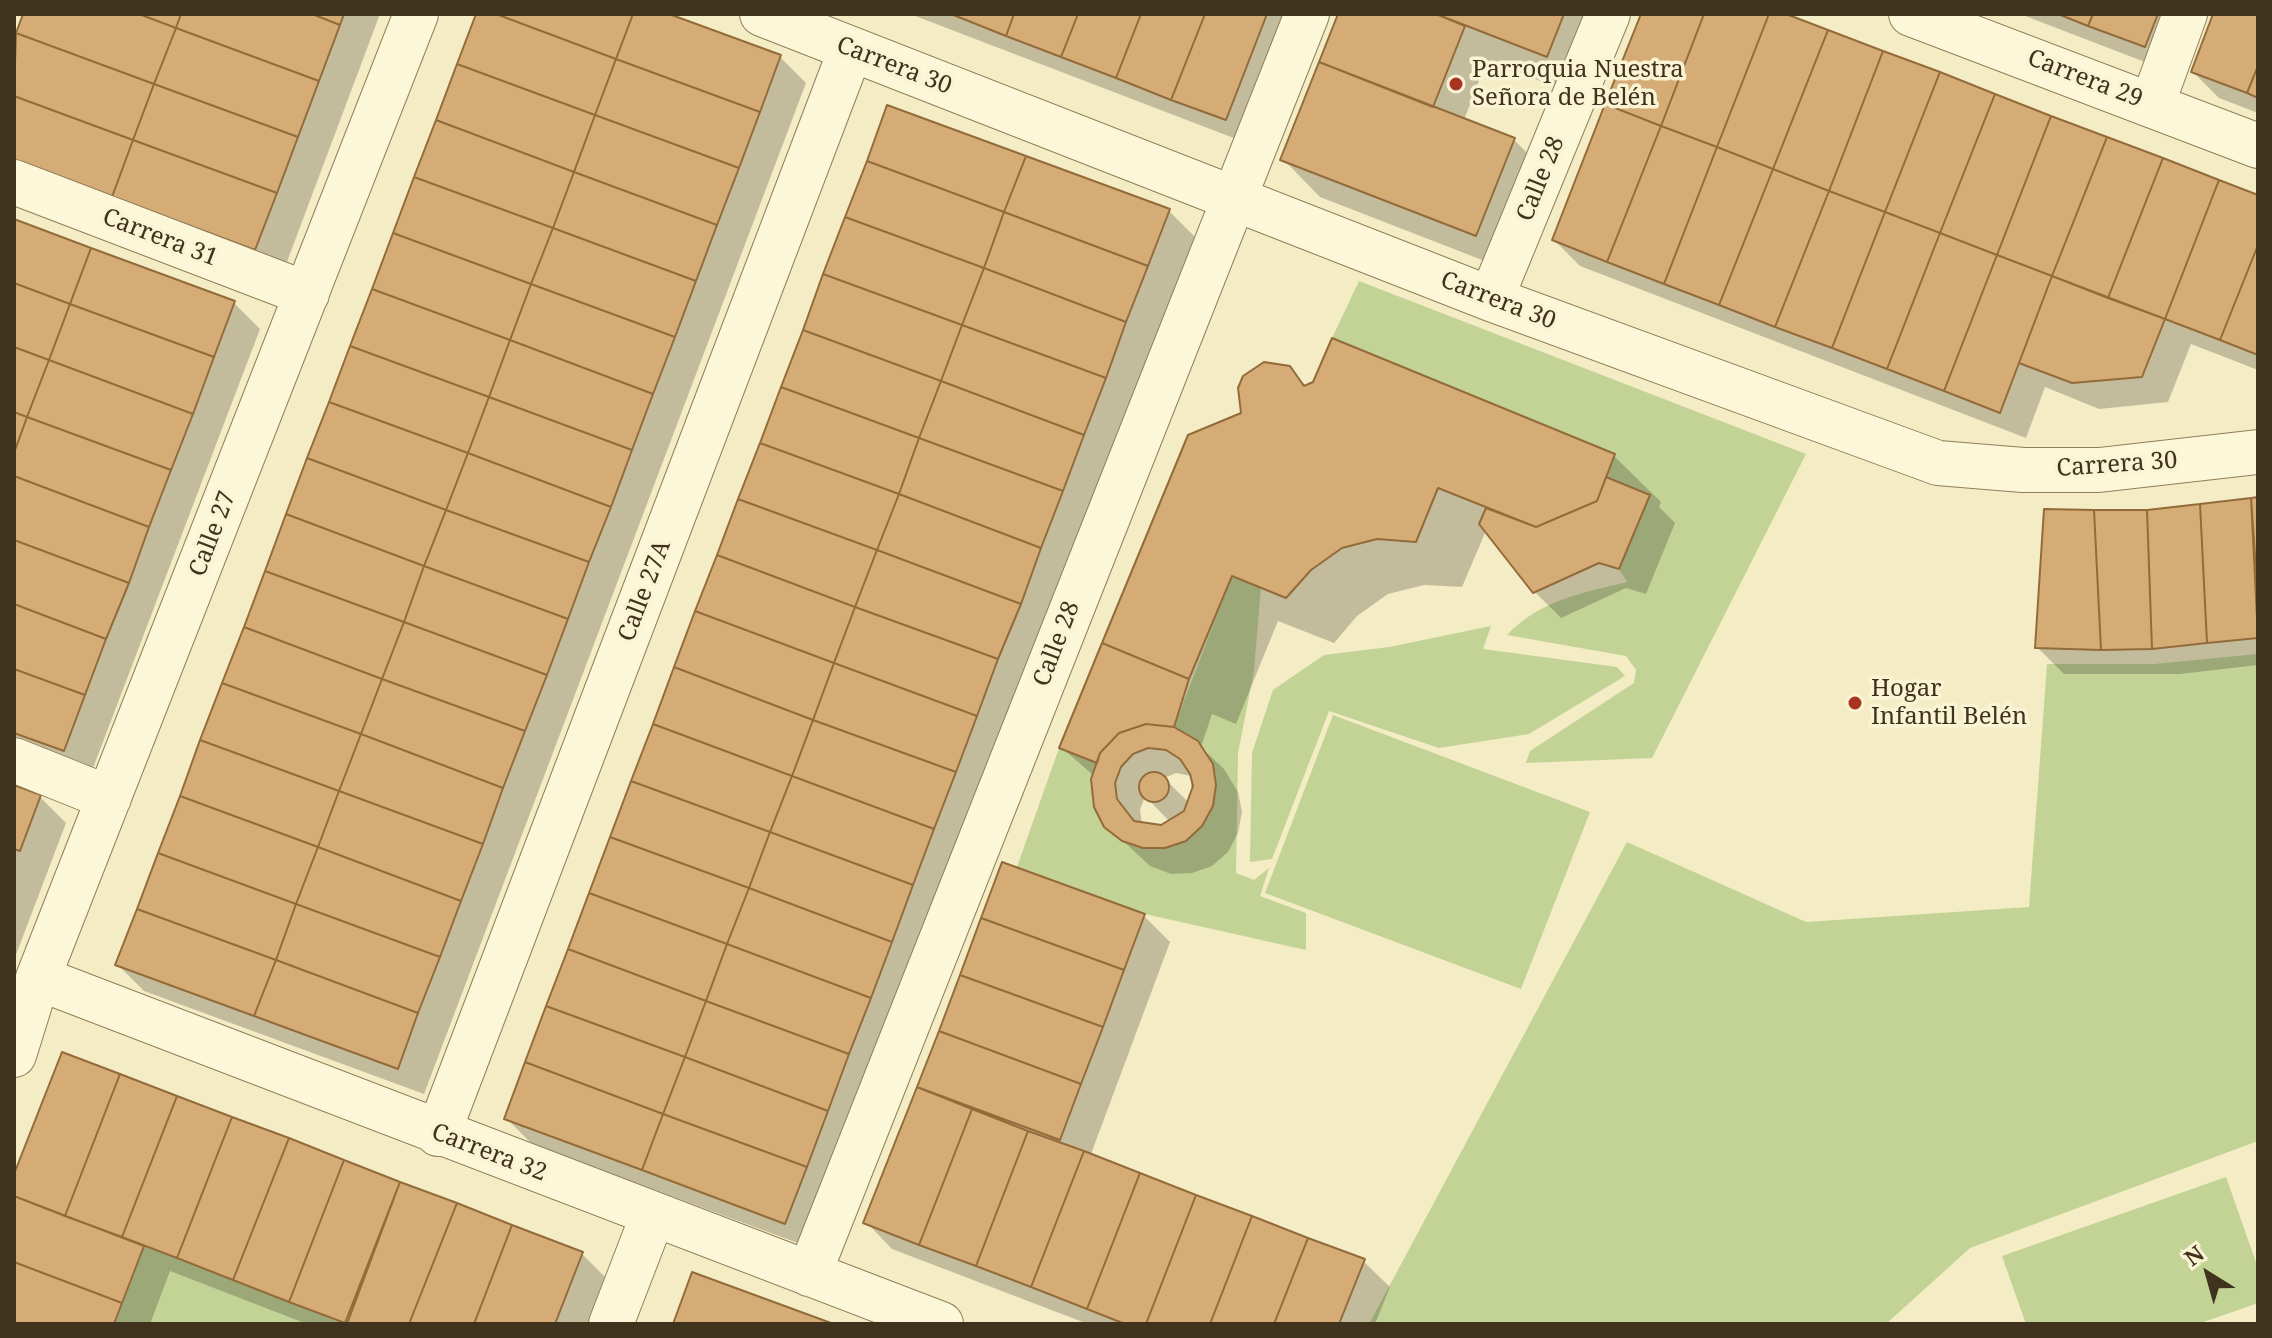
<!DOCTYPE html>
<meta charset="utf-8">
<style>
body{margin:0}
#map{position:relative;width:2272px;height:1338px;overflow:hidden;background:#f3ecc4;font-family:"Noto Serif",serif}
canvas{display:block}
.frame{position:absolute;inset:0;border:16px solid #3f331d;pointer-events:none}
.north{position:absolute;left:2168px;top:1234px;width:80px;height:80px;-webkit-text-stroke:6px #faf4d5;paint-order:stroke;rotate:323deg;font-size:22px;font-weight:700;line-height:32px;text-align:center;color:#3f331d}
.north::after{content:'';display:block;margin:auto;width:28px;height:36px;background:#3f331d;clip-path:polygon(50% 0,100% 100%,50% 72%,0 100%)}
</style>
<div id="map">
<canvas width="2272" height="1338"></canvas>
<div class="frame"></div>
<div class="north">N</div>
</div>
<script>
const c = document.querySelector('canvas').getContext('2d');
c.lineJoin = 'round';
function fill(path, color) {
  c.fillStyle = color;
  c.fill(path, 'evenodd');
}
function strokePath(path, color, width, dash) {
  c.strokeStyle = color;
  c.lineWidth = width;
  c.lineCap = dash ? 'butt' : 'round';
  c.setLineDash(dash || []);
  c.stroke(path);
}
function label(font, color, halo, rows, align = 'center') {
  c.font = font + ' "Noto Serif",serif';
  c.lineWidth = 7;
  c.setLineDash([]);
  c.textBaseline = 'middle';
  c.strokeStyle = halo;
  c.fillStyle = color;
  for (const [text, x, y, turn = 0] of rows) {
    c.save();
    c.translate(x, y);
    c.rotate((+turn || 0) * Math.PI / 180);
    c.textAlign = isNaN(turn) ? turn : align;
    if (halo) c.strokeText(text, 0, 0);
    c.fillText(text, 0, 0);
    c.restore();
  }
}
const green = new Path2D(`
 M1359 281 1806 454 1652 758 1526 763 1530 751 1634 683 1636 670 1626 656 1507 635C1540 600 1582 593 1627 582L1619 569 1649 495 1606 477 1615 454 1332 338Z
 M1232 576 1261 587 1254 671 1238 753 1236 873 1254 880 1269 868 1260 896 1306 913V950L1145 914 1017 867 1059 748 1097 763 1122 841C1136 846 1149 851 1165 848 1213 840 1235 771 1196 740 1189 734 1181 731 1174 727Z
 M1491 626 1483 649 1617 667 1625 676 1529 734 1439 748 1329 711 1272 859 1250 862 1252 753 1273 690 1324 655 1389 647Z
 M2258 654V1141L1970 1248 1886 1324H1369L1627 842 1806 922 2029 907 2047 664H2154Z
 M1333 715 1590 812 1521 989 1265 893Z
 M2226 1177 2258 1268V1303L2198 1324H2026L2002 1256Z
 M144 1246 344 1324H115Z`);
const shadow = new Path2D(`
 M26 14H380L282 275 14 175V45Z
 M478 14H663L780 57 806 83 424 1094 144 991 118 965Z
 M910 14H1303L1252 145Z
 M1340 14H1629L1594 102 1487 60 1464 120 1514 140 1552 177 1513 272 1320 197 1283 159Z
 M1643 14H1781L2258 197V370L2191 344 2168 402 2099 409 2045 387 2026 438 1580 266 1554 240Z
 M2020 14H2194L2171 72Z
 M2216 14H2258V113L2219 98 2193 72Z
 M1169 211 1195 237 811 1248 532 1144 506 1118Z
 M14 221 234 303 260 329 90 776 14 748Z
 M1333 341 1614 456 1661 502 1659 507 1675 523 1646 594 1626 588 1561 618 1535 592 1491 536 1485 533 1462 587 1424 585 1388 594 1357 616 1334 643 1278 621 1236 724 1212 714 1201 747 1224 769 1238 792 1242 812 1238 833 1228 852 1212 866 1192 873 1171 874 1150 866 1106 825 1094 776 1061 747 1243 414 1289 368 1307 387 1315 383ZM1176 773 1192 776 1190 804 1164 778ZM1145 796 1171 823 1147 827 1142 825 1140 810Z
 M2258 500V665L2180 674H2064L2037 647 2147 512Z
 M14 787 40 797 66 823 14 960Z
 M1003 864 1144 916 1170 942 1091 1154 1363 1261 1390 1287 1375 1324H1088L892 1249 866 1222Z
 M63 1055 581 1253 608 1280 591 1324H307L170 1271 150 1324H14V1182Z
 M693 1275 826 1324H675Z`);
const building = new Path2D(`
 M23 14H139L176 28 154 84 16 33Z
 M139 14H181L176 28Z
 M181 14H312L340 25 319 81 176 28Z
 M312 14H344L340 25Z
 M476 14H496L616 59 595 115 457 64Z
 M496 14H633L616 59Z
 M633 14H669L781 55 760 112 616 59Z
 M951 14H1014L1006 36Z
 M1014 14H1078L1061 57 1006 36Z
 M1078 14H1141L1116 78 1061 57Z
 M1141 14H1205L1171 100 1116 78Z
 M1205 14H1267L1226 120 1171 100Z
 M1338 14H1436L1465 26 1433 107 1319 62Z
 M1436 14H1564L1547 57Z
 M1641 14H1704L1661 126 1605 104Z
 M1704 14H1769L1717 147 1661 126Z
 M1769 14H1786L1828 30 1773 169 1717 147Z
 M2058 14H2093L2088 26Z
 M2093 14H2158L2145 47 2088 26Z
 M2213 14H2258V66L2247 93 2191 72Z
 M176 28 319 81 298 137 154 84Z
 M1828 30 1883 51 1829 191 1773 169Z
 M16 33 154 84 133 140 14 96Z
 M1883 51 1940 72 1885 212 1829 191Z
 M616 59 760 112 739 168 595 115Z
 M1319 62 1515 138 1476 236 1280 160Z
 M457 64 595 115 574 172 436 120Z
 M2258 66V98L2247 93Z
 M1940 72 1995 94 1940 233 1885 212Z
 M154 84 298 137 277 193 133 140Z
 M1995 94 2051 116 1997 255 1940 233Z
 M14 96 133 140 112 197 14 160Z
 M1605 104 1661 126 1607 262 1552 240Z
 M887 105 1026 156 1004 212 867 161Z
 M595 115 739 168 717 225 574 172Z
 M2051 116 2107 137 2052 276 1997 255Z
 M436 120 574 172 553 228 414 177Z
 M1661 126 1717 147 1664 284 1607 262Z
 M2107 137 2163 158 2108 298 2052 276Z
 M133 140 277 193 255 250 112 197Z
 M1717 147 1773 169 1719 305 1664 284Z
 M1026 156 1170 209 1148 266 1004 212Z
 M2163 158 2219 180 2165 319 2108 298Z
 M867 161 1004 212 984 268 845 217Z
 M1773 169 1829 191 1775 327 1719 305Z
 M574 172 717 225 696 281 553 228Z
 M414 177 553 228 531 284 393 233Z
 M2219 180 2258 195V245L2220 340 2165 319Z
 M1829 191 1885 212 1832 348 1775 327Z
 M1004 212 1148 266 1126 322 984 268Z
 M1885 212 1940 233 1887 369 1832 348Z
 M845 217 984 268 962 325 823 274Z
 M14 219 91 248 70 304 14 283Z
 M553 228 696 281 675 337 531 284Z
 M393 233 531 284 510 340 372 289Z
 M1940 233 1997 255 1944 391 1887 369Z
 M2258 245V355L2220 340Z
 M91 248 235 301 214 357 70 304Z
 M1997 255 2052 276 2000 413 1944 391Z
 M984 268 1126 322 1106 378 962 325Z
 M823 274 962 325 941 381 803 330Z
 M2052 276 2165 319 2142 377 2072 383 2019 363Z
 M14 283 70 304 49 360 14 347Z
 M531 284 675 337 653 394 510 340Z
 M372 289 510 340 489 397 350 346Z
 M70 304 214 357 193 414 49 360Z
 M962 325 1106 378 1084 435 941 381Z
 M803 330 941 381 919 438 781 387Z
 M1332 338 1615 454 1597 501 1536 527 1438 488 1416 542 1377 539 1342 548 1311 570 1286 598 1232 576 1189 679 1102 643 1188 435 1241 413 1238 388 1243 376 1264 362 1290 366 1304 386 1313 382Z
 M510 340 653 394 632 450 489 397Z
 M350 346 489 397 468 453 329 402Z
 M14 347 49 360 27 417 14 412Z
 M49 360 193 414 171 470 27 417Z
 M941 381 1084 435 1063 491 919 438Z
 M781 387 919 438 899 494 760 443Z
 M489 397 632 450 611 507 468 453Z
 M329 402 468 453 446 510 307 458Z
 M14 412 27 417 14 453Z
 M27 417 171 470 149 527 14 476V453Z
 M919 438 1063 491 1041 548 899 494Z
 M760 443 899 494 877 550 738 499Z
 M468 453 611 507 589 562 446 510Z
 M307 458 446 510 424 566 286 514Z
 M14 476 149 527 129 583 14 540Z
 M1606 477 1650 495 1619 569 1599 563 1533 593 1479 524 1486 508 1536 527 1597 501Z
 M899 494 1041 548 1021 604 877 550Z
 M2258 497V597L2251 498Z
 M2251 498 2258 638 2207 643 2200 504Z
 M738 499 877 550 855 607 717 555Z
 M2200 504 2207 643 2152 649 2147 510Z
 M2044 509 2094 510 2101 650 2035 648Z
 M446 510 589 562 568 619 424 566Z
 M2094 510H2147L2152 649 2101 650Z
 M286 514 424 566 404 622 265 571Z
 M14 540 129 583 106 639 14 604Z
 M877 550 1021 604 998 659 855 607Z
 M717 555 855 607 834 663 695 611Z
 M424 566 568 619 547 675 404 622Z
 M265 571 404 622 382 679 244 627Z
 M14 604 106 639 85 695 14 669Z
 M855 607 998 659 977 716 834 663Z
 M695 611 834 663 813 720 674 667Z
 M404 622 547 675 525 731 382 679Z
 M244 627 382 679 361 734 222 683Z
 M1102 643 1189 679 1174 727 1146 724 1119 733 1100 753 1097 763 1059 748Z
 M834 663 977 716 956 772 813 720Z
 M674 667 813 720 792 776 653 724Z
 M14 669 85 695 64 751 14 733Z
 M382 679 525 731 503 788 361 734Z
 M222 683 361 734 339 791 200 740Z
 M813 720 956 772 934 829 792 776Z
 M653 724 792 776 770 832 631 781Z
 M1146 724 1174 727 1198 741 1213 764 1216 785 1213 806 1202 826 1186 841 1165 848H1143L1122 841 1104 827 1094 807 1091 779 1100 753 1119 733ZM1148 748 1166 750 1180 759 1190 774 1193 786 1184 811 1161 825 1134 821 1117 799 1115 783 1121 767 1133 754Z
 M361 734 503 788 483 844 339 791Z
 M200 740 339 791 318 847 180 796Z
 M1139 787a15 15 0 1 1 30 0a15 15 0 1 1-30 0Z
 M792 776 934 829 913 885 770 832Z
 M631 781 770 832 749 888 610 837Z
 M14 785 41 795 20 851 14 849Z
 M339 791 483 844 461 901 318 847Z
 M180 796 318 847 296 904 158 853Z
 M770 832 913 885 892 942 749 888Z
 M610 837 749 888 727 944 589 893Z
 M318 847 461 901 440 957 296 904Z
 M158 853 296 904 276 960 137 909Z
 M1002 862 1145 914 1124 970 981 918Z
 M749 888 892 942 871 998 727 944Z
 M589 893 727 944 706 1001 568 949Z
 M296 904 440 957 418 1013 276 960Z
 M137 909 276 960 254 1016 115 965Z
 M981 918 1124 970 1103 1027 960 975Z
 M727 944 871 998 849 1054 706 1001Z
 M568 949 706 1001 685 1057 546 1006Z
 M276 960 418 1013 398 1069 254 1016Z
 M960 975 1103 1027 1081 1084 939 1031Z
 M706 1001 849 1054 828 1111 685 1057Z
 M546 1006 685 1057 663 1114 525 1062Z
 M939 1031 1081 1084 1060 1140 917 1087Z
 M62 1052 120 1074 65 1216 14 1196V1174Z
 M685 1057 828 1111 807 1167 663 1114Z
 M525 1062 663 1114 642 1170 504 1119Z
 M120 1074 177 1096 122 1237 65 1216Z
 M917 1087 972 1109 919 1245 863 1223Z
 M177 1096 232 1117 177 1258 122 1237Z
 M972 1109 1028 1131 976 1266 919 1245Z
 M663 1114 807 1167 785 1224 642 1170Z
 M232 1117 289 1138 233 1280 177 1258Z
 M1028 1131 1084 1151 1031 1287 976 1266Z
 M289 1138 344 1160 289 1302 233 1280Z
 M1084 1151 1140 1173 1087 1309 1031 1287Z
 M344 1160 400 1182 345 1323 289 1302Z
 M1140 1173 1196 1195 1146 1324H1125L1087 1309Z
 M400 1182 457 1203 409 1324H347Z
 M1196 1195 1252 1216 1210 1324H1146Z
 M14 1196 144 1246 122 1303 14 1262Z
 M457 1203 512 1225 474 1324H409Z
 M1252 1216 1308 1238 1274 1324H1210Z
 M512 1225 583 1252 555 1324H474Z
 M1308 1238 1365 1259 1339 1324H1274Z
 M14 1262 122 1303 114 1324H14Z
 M692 1272 831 1323 673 1324Z`);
const minor = new Path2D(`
 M762 14 1491 299 1938 463 2023 470H2099L2258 452
 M1911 14 2258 146
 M2152 105 2185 14
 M14 182 307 294
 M1491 299 1608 14
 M14 760 109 798
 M38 978 941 1324
 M14 1055 38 978 416 14
 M438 1134 851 49
 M809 1274 1307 14
 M611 1324 653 1215`);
const markers = [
 [1456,84,8,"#a83320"],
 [1855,703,8,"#a83320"]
];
const streetNames = [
 ["Carrera 30",894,66,21],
 ["Carrera 29",2085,79,21],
 ["Calle 28",1541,179,-68],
 ["Carrera 31",160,238,21],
 ["Carrera 30",1498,301,21],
 ["Carrera 30",2117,465,-4],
 ["Calle 27",213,534,-69],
 ["Calle 27A",645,591,-69],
 ["Calle 28",1057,644,-69],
 ["Carrera 32",489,1153,21]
];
const poiNames = [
 ["Parroquia Nuestra",1472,70],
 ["Señora de Belén",1472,98],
 ["Hogar",1871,689],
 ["Infantil Belén",1871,717]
];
fill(green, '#c3d396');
fill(shadow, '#0003');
fill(building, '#d6ac76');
strokePath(building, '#936b3a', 2);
strokePath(minor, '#917f58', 46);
strokePath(minor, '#fdf7d9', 44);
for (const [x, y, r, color] of markers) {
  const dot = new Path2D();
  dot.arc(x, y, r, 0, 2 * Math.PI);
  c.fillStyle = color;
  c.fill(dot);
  strokePath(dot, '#faf4d5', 3);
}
label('24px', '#3f331d', '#faf4d5', streetNames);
label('24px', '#3f331d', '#faf4d5', poiNames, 'left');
</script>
